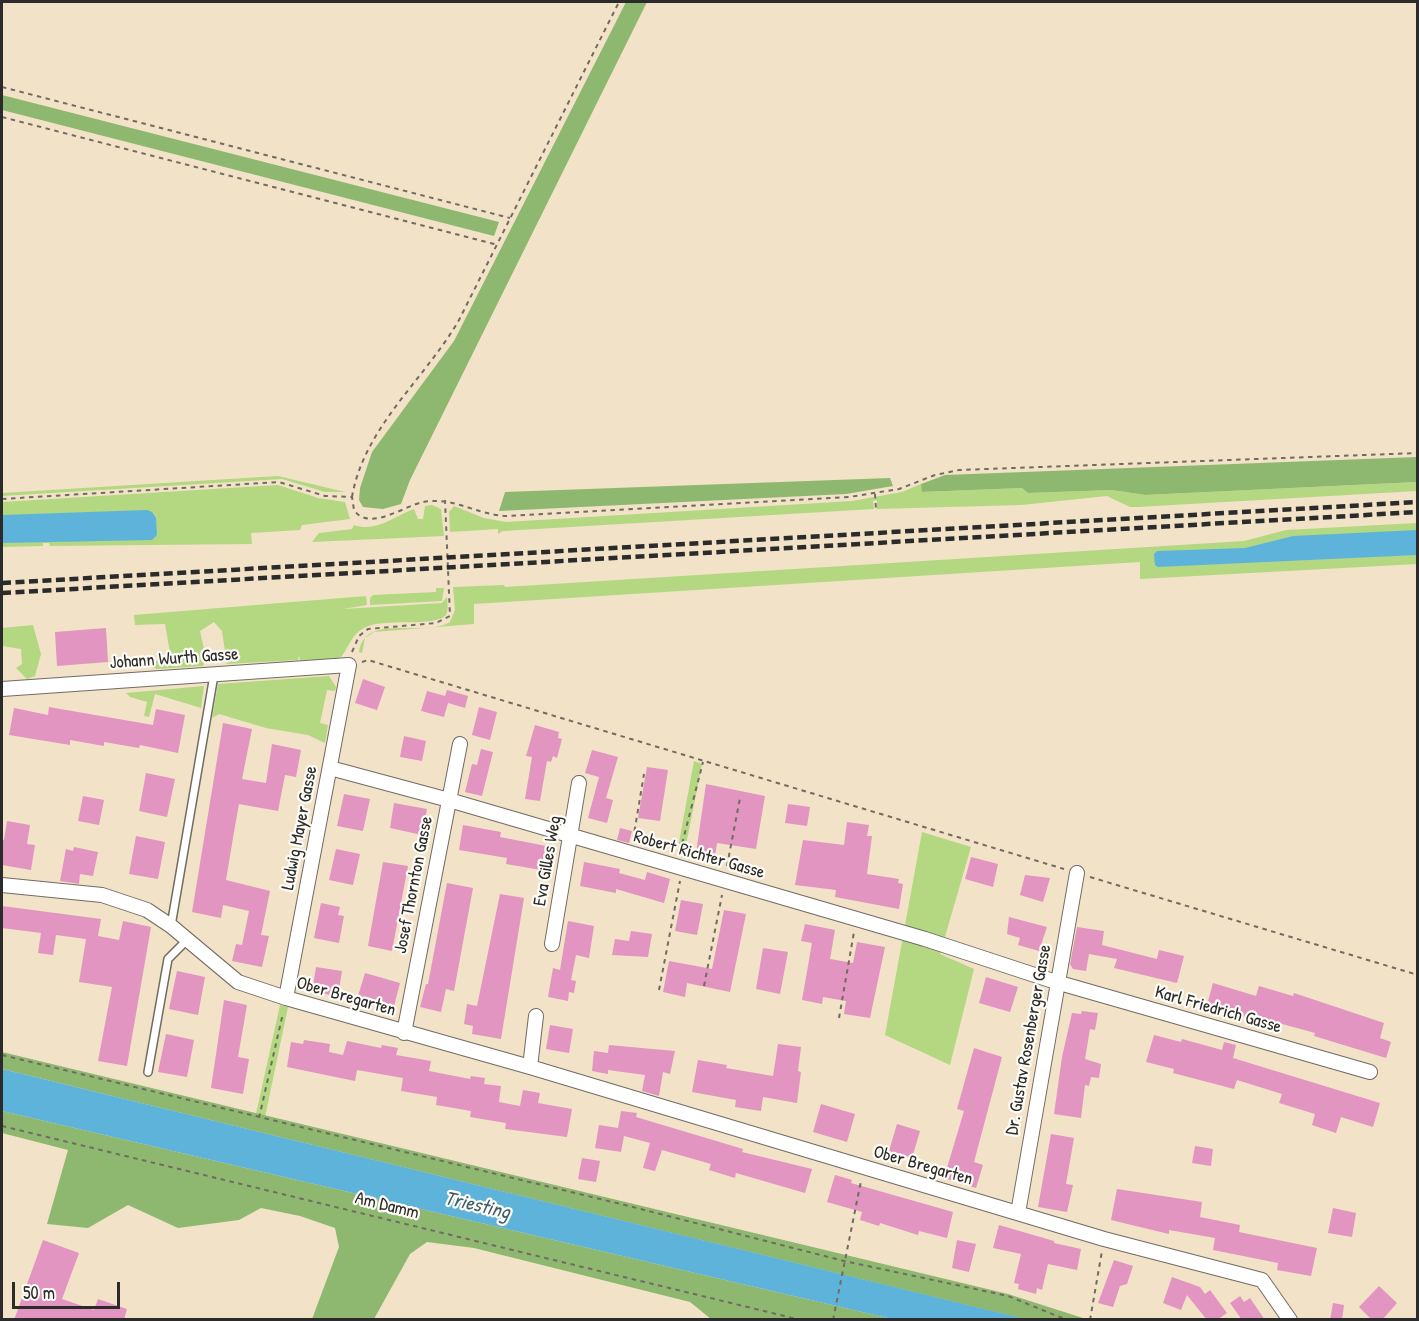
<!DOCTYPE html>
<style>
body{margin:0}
#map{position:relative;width:1419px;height:1321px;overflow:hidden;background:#f2e2c7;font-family:"Patrick Hand",sans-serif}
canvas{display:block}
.frame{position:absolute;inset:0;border:3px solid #2b2b2b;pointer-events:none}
.scale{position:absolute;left:12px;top:1282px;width:108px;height:27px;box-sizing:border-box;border:3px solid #2b2b2b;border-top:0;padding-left:8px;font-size:18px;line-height:21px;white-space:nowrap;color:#2b2b2b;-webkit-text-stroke:4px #fdfcf7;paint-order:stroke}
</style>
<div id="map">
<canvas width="1419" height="1321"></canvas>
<div class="frame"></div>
<div class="scale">50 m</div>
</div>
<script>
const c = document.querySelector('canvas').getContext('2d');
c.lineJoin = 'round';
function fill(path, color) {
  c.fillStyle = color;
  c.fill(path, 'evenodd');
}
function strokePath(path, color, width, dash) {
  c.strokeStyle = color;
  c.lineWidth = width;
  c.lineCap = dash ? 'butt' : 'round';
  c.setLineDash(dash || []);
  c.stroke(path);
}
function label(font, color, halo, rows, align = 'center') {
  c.font = font + ' "Patrick Hand",sans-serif';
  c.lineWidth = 4.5;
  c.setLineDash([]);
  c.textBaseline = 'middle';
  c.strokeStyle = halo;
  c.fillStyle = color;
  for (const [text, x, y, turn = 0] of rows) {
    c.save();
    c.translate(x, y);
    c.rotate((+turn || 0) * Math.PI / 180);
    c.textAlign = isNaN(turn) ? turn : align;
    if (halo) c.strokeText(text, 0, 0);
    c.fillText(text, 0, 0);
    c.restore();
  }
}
const green = new Path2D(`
 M278 476 345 492H325L282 479 2 496V493Z
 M1418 482 1417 491 1138 507H1130L1107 496 1021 505 877 509V500L873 501 874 509 503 531 498 534V529L450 532 449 512 454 506 484 518 506 522 852 501 902 492 921 484 923 492 1022 488 1028 493 1112 490 1145 495Z
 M278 485 318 498 345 502 350 519 302 525 300 530 251 533 252 544 50 546 49 543H43V546L2 547V502Z
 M432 505 441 509 444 536 312 542 319 533 352 529 354 525C376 533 394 516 414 509L418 519H423L425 506Z
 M1417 523V564L1140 579V562L474 604V624L374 632 365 638 362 653 359 652C364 612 424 638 450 622L455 610 453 587 504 585 505 587 1244 541 1286 530Z
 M436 588H444L442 601 370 605V598L373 595 436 592Z
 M366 596 367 605 343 609 442 603 447 597C447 602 449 610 446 615 435 628 382 617 364 628 351 635 349 647 341 657L336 659 300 660 299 655 298 660 227 664 222 631 214 622 200 631 206 658 203 666 157 669 149 666 148 658 153 657 154 661 171 659 165 624 135 625 134 615Z
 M33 625 41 654 35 676 27 679 16 668 22 664 21 649 2 646V628Z
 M329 676 336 687 335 691 327 690 320 723 328 725 325 743 308 735 266 728 219 714 212 718 218 684Z
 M204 686 201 708 155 694 149 717 144 716 147 702 130 697 126 693Z
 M694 761 702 764 684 855 677 853Z
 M922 832 971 847 940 954 974 969 950 1065 885 1035Z
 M280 1005 288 1007 265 1117 256 1114Z`);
const forest = new Path2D(`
 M626 2H647L410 480 401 504 383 509 363 507 359 500 360 488 372 452 454 341Z
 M2 95 499 222 494 236 2 110Z
 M1417 457V482L1145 495 1112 490 1028 493 1022 488 922 492 921 484 945 475Z
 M890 478 893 486 846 494 499 511 505 492Z
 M2 1052 1008 1294 1086 1319H1024L2 1069Z
 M2 1111 892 1319H711L690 1302 474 1248 427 1242 410 1254 374 1319H312L339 1247 335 1228 300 1216 261 1208 239 1220 178 1228 128 1205 88 1228 47 1224 68 1150 2 1133Z`);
const water = new Path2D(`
 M147 510 152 512 156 518 157 535 152 540 2 543V515Z
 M1417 530V555L1158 567 1155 565 1154 554 1157 551 1245 548 1293 536Z
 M2 1069 1021 1318 1024 1319H892L2 1111Z`);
const building = new Path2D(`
 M106 628 108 662 57 666 55 632Z
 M363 679 385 687 377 710 355 703Z
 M447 690 468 696 465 708 448 703 444 717 421 711 427 691 445 696Z
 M49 707 153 725 156 709 185 715 178 753 140 745 139 748 104 742V746L70 740V745L9 735 14 708 48 715Z
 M479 707 497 712 490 740 472 735Z
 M223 723 252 729 242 779 266 783 272 744 301 750 296 777 285 775 278 811 239 804 234 832 226 880 270 891 261 935 269 936 262 967 232 961 236 944 242 945 249 911 223 905 221 918 192 912Z
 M535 725 559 732 558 738 562 739 557 758 553 756 551 762 547 761 540 801 525 799 532 757 526 756Z
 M404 736 426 741 422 761 400 757Z
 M481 749 493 752 482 796 465 792 472 764 477 765Z
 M592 750 618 757 606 798 613 800 607 823 588 818 599 777 585 773Z
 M647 767 668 770 660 821 638 818Z
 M146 773 175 779 167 817 139 811Z
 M706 784 765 796 756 849 717 843 715 856 696 853Z
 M344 794 370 799 363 831 337 826Z
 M83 796 104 800 99 825 78 821Z
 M394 803 427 809 422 835 390 828Z
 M788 804 810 807 807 826 785 823Z
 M7 821 30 825 27 844 35 845 31 870 2 865V839L4 840Z
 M847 822 869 825 867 836H872L867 874 899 879 898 883 903 884 899 909 835 897 836 890 795 885 803 840 844 845Z
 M463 825 501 832 500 837 546 846 541 870 506 864 507 858 459 850Z
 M620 828 632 831 629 843 617 840Z
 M136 836 165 842 158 879 129 874Z
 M74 847 98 852 93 876 80 874 79 884 60 881 66 849 73 851Z
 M336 849 360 854 353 885 329 880Z
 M971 857 998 864 993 887 965 879Z
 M383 862 408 866 392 951 368 946Z
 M584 862 620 869 619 873 645 880 647 872 670 879 664 903 616 889V893L580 886Z
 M1025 875 1050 878 1043 902 1020 895Z
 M447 883 473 888 454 991 446 989 441 1012 420 1007 426 984H428Z
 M500 894 524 898 501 1039 472 1034 473 1026 464 1024 467 1004 477 1006Z
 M681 900 703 904 697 935 675 931Z
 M321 903 340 907 338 915 344 916 339 943 314 938Z
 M2 906 101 919 98 936 119 940 123 921 151 927 127 1066 98 1061 112 987 79 982 86 939 56 935 53 955 38 953 41 933 2 928Z
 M724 910 746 914 730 992 687 983 685 997 663 992 669 961 712 969Z
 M1009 917 1047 927 1039 951 1018 945 1020 938 1007 934Z
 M568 921 594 926 589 958 576 955 571 980 576 981 574 993 569 992 568 1001 548 997 553 968 560 970Z
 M805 924 835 930 830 959 853 963 857 942 885 947 870 1018 844 1014 846 1001 823 997 822 1004 802 1000 812 943 801 941Z
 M1077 927 1104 931 1102 945 1157 959 1159 950 1184 956 1177 983 1114 968 1117 959 1089 954 1086 971 1073 969 1070 964Z
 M631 931 652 934 648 957 612 955 615 939 629 941Z
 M763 948 788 952 780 994 756 989Z
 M316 967 342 971 338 996 312 992Z
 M177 971 205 977 198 1015 169 1009Z
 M365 973 400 983 394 1006 358 996Z
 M986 977 1018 987 1010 1012 979 1003Z
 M1213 983 1256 996 1259 986 1293 996 1294 993 1384 1023 1380 1038 1391 1042 1386 1058 1314 1036 1315 1033 1275 1022 1274 1027 1207 1005Z
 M224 1000 247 1005 238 1057 249 1059 243 1094 211 1088Z
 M1082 1011 1098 1013 1095 1030 1090 1029 1085 1059 1101 1064 1099 1078 1091 1077 1089 1086 1085 1085 1081 1118 1054 1114 1062 1057 1072 1013 1081 1014Z
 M550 1025 573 1029 569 1053 546 1049Z
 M166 1034 194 1040 187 1077 158 1072Z
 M1154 1035 1181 1042 1182 1039 1222 1050 1224 1042 1236 1045 1233 1058 1380 1103 1373 1127 1341 1117 1336 1133 1312 1125 1315 1114 1279 1103 1282 1094 1237 1080 1234 1089 1173 1073 1174 1069 1146 1062Z
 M304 1040 330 1044 329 1052 343 1055 347 1041 381 1048 382 1045 398 1048 396 1055 431 1061 429 1071 470 1079 471 1076 485 1078 484 1084 501 1086 499 1102 520 1106 523 1090 540 1093 538 1103 572 1109 567 1137 505 1129 506 1123 470 1117 471 1111 436 1105 437 1097 401 1091 403 1078 357 1070 355 1081 287 1067 291 1042 303 1044Z
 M778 1044 801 1047 798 1071 801 1072 797 1103 763 1097 761 1111 735 1107 736 1100 692 1092 698 1060 727 1065 726 1068 773 1076Z
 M609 1045 675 1051 670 1074 663 1072 659 1096 642 1091 645 1075 608 1070V1074L592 1071 594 1051 608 1053Z
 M974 1048 1002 1057 974 1162 983 1165 976 1188 944 1178 964 1111 957 1109Z
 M821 1104 855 1114 847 1142 813 1132Z
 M621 1111 637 1113 636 1117 743 1149 742 1152 812 1169 805 1193 736 1173 735 1178 709 1170 711 1164 662 1150 655 1171 643 1168 650 1143 624 1136 621 1152 595 1148 599 1125 618 1128Z
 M897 1124 920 1131 912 1158 889 1151Z
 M1051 1134 1074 1138 1066 1184 1073 1185 1067 1212 1038 1207Z
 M1195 1146 1213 1149 1211 1166 1192 1163Z
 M582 1158 600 1161 596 1182 578 1179Z
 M835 1175 852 1180 851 1183 953 1212 947 1238 919 1231 918 1235 880 1223 879 1226 860 1220 862 1212 827 1202Z
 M1117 1189 1202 1202 1200 1217 1240 1225 1239 1232 1317 1248 1311 1276 1277 1270 1278 1263 1213 1250 1215 1238 1169 1230V1234L1111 1220Z
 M1333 1208 1356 1213 1352 1237 1328 1233Z
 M999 1225 1054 1241V1243L1081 1249 1077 1270 1048 1264 1042 1290 1037 1288 1036 1294 1018 1289 1019 1284 1014 1283 1021 1254 993 1248Z
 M43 1240 79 1253 62 1299 94 1310 98 1299 127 1309 124 1320H14Z
 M957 1240 976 1244 969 1272 952 1268Z
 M1114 1260 1133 1266 1127 1284 1120 1286 1113 1307 1098 1303Z
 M1172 1277 1200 1287 1205 1294 1210 1290 1227 1313 1217 1320H1207L1187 1295 1181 1310 1163 1303Z
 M1379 1286 1397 1303 1382 1320H1372L1359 1307Z
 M1240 1296 1244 1302 1250 1298 1265 1320H1242L1230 1303Z
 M1333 1303 1344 1305 1342 1320H1330Z`);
const path = new Path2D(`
 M2 87 510 218
 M2 117 498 245
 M875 494 876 509
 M352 497C364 427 425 379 459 320L619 2
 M2 499 279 482 325 496 352 497 354 510C369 532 404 506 423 502 454 496 478 516 509 516L849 497 899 489 935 475 959 470 1418 453
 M352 652 359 636 368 629 436 623 450 616 445 500
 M362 662 368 660 1064 869
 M633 840 644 774
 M680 852 703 762
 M727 866 740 798
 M1090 877 1418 975
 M704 986 722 895
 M659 990 680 881
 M839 1018 854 932
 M2 1055 625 1205 844 1261 1008 1296 1067 1320
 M259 1118 283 1013
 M2 1126 801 1320
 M833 1320 861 1181
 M1090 1320 1102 1251`);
const lane = new Path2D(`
 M171 926 214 675
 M148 1072 168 959 187 940`);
const street = new Path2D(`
 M2 689 349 665 286 998
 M330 768 449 800 925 939 1056 982 1370 1072
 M2 885 102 895 147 910 171 926 238 982 286 998 530 1067 1104 1239 1262 1280 1290 1320
 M552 944 579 783
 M404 1033 460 744
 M530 1067 536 1016
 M1018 1213 1077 873`);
const rail = new Path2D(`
 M2 583 1418 502
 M2 593 1418 512`);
const streetNames = [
 ["Johann Wurth Gasse",174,659,-4],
 ["Ludwig Mayer Gasse",300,828,-79],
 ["Robert Richter Gasse",699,855,16],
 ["Eva Gilles Weg",548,861,-80],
 ["Josef Thornton Gasse",414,885,-79],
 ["Ober Bregarten",346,997,16],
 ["Karl Friedrich Gasse",1218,1010,16],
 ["Dr. Gustav Rosenberger Gasse",1029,1040,-80],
 ["Ober Bregarten",923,1166,16],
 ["Am Damm",387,1206,14]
];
const waterNames = [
 ["Triesting",477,1206,13]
];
fill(green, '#b3d881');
fill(forest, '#8eb86f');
fill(water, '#5eb3da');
fill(building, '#e295c1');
strokePath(lane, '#716b62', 10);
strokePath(street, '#716b62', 16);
strokePath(path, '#716b62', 2, [4.5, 4.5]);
strokePath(lane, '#fff', 7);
strokePath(street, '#fff', 14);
strokePath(rail, '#2b2b2b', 4.5, [9, 4.5]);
label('18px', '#2b2b2b', '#fdfcf7', streetNames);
label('italic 20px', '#3d5b68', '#fdfcf7', waterNames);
</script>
